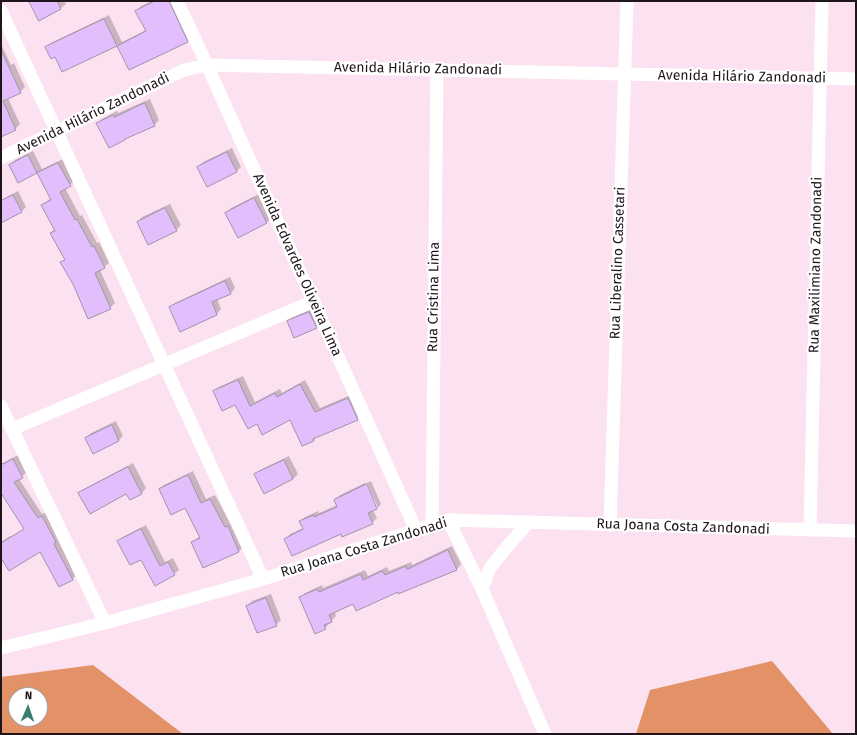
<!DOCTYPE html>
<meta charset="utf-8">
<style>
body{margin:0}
#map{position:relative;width:857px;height:735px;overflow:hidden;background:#fce2f1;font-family:"Fira Sans",sans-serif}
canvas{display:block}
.frame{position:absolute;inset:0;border:2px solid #1f161c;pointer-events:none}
.north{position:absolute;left:8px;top:687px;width:40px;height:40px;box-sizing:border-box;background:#fff;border:1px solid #a5a2a4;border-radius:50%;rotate:2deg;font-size:11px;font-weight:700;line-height:16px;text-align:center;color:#1f161c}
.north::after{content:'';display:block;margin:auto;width:14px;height:18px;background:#3a7e71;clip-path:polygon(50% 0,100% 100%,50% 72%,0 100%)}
</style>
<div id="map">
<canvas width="857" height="735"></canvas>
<div class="frame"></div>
<div class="north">N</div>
</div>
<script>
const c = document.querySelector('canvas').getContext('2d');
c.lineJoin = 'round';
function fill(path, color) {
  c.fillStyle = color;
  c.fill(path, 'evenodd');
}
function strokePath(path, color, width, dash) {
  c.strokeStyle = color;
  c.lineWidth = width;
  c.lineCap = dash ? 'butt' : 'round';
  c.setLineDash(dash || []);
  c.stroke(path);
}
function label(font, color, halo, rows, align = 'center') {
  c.font = font + ' "Fira Sans",sans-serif';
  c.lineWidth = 4;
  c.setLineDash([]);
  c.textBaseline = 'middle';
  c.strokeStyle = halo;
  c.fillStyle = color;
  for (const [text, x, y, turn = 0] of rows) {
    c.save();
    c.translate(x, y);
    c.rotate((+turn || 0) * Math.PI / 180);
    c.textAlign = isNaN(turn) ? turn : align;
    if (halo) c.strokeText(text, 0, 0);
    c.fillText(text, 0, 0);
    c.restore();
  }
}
const forest = new Path2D(`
 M772 661 833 734H636L650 690Z
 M93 665 183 734H1V677ZM16 695H40V719H16Z`);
const shadow = new Path2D(`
 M33 1H64L66 4 61 8 40 19Z
 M152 1H175L192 37 187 41 130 69 117 44 63 71 55 55 46 47 51 43 109 15 122 42 146 30 137 11 141 6Z
 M1 44 11 65 14 63 25 87 20 92 8 98 20 124 15 129 1 136Z
 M150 99 159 120 154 125 127 137 98 124 102 119 117 111 118 113Z
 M232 148 241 167 237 171 198 167 203 162Z
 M33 151 42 169 63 159 75 181 65 188 80 216 82 215 97 243 99 242 109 263 100 270 115 303 110 308 62 263 65 259 51 233 55 229 42 205 51 198 38 172 19 181 10 165 15 160Z
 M18 191 26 207 21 212 1 217V200Z
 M259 194 271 218 266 223 226 213 231 208Z
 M170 204 181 225 176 230 138 222 142 217Z
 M230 277 235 288 231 293 217 299 221 309 217 314 181 330 170 308 175 303Z
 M314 308 321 323 316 327 288 321 293 317Z
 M243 376 255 402 280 389 282 393 305 380 320 408 353 394 362 414 357 419 318 435 314 440 302 445 291 419 257 423 235 404 214 392 219 387Z
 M116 421 123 436 119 440 86 438 91 433Z
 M18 455 27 472 19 479 42 514 47 512 77 574 73 579 60 586 41 551 1 556V542L10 536 13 541 25 528 1 490V464Z
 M289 456 298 474 293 479 265 492 256 474 260 470Z
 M133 463 146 488 142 493 130 499 127 492 79 493 84 489Z
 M193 471 206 499 215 495 230 523 232 522 244 546 239 551 203 567 192 542 200 536 185 507 160 489 164 485Z
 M371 481 381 504 378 508 367 483Z
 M365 483 376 508H377L373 510 377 518 372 523 341 533 285 539 290 534 303 528 300 521 305 517 318 511 319 513 337 505 335 500 340 495Z
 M146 525 165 562 173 558 179 570 174 574 141 558 119 541 123 537Z
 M452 546 461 564 457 569 399 592 398 591 354 603 335 612 336 616 330 622V623L325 628 316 632 300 598 305 593 322 585 323 588 365 570 368 576 387 567 389 571 411 562 412 565Z
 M271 594 281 620 276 625 247 606 252 601Z`);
const building = new Path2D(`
 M29 1H57L61 9 39 21Z
 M155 1H169L188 42 129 70 117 46 146 31 135 11Z
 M104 19 117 46 62 72 55 57 51 59 45 47Z
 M1 50 21 93 3 101 16 130 1 137Z
 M145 103 155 126 125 139V140L109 148 96 123 113 115 114 117Z
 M227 152 237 172 207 187 197 167Z
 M28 155 37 173 18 183 9 165Z
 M58 163 71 186 60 192 75 220 77 219 92 247 94 246 105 268 95 273 111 309 88 319 73 284 60 262 65 260 50 233 55 231 41 205 51 200 37 173Z
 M13 195 22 212 1 223V201Z
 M254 198 267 223 238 238 225 213Z
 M165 208 177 231 148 245 137 222Z
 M225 281 231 294 212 302 217 315 180 332 169 307Z
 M309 312 317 328 294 338 287 321Z
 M238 380 250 406 275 393 277 397 300 384 315 412 348 398 358 420 313 439 314 441 302 446 290 420 262 435 257 424 248 429 235 405 222 411 213 391Z
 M112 425 119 441 93 454 85 438Z
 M13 459 23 478 14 482 38 518 42 516 56 542 54 544 73 580 59 587 40 552 9 571 1 558V543L24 529 1 493V462L3 464Z
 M284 460 293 479 264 494 254 474Z
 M128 467 142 494 130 500 126 494 90 514 78 493Z
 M188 475 201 503 210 499 225 527 228 526 239 552 203 568 191 542 200 538 185 508 171 515 159 489Z
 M367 484 377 509 368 513 373 524 342 537 341 534 292 556 284 539 303 529 299 521 314 515V517L337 507 334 500Z
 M141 529 160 566 168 562 175 575 155 586 141 560 130 565 117 541Z
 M448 550 457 570 398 594V592L356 611 353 604 329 615 332 622 324 625 326 629 315 634 299 597 317 589 319 592 361 574 363 580 382 571 385 575 406 566 407 569Z
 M266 598 277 626 257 633 246 606Z`);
const minor = new Path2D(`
 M177 1 207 65 416 530
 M1 11 263 579
 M1 158 184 70 207 65 856 79
 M1 406 105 623
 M12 429 314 301
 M448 520 482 589 545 734
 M432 525 437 70
 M610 525 627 1
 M810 530 822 1
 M482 589 490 568 506 548 529 522
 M1 648 105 623 263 579 448 520 856 531`);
const streetNames = [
 ["Avenida Hilário Zandonadi",418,69,1],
 ["Avenida Hilário Zandonadi",742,77,1],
 ["Avenida Hilário Zandonadi",93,114,-26],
 ["Rua Liberalino Cassetari",618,263,-88],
 ["Avenida Edvardes Oliveira Lima",297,265,66],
 ["Rua Maxilimiano Zandonadi",816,265,-89],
 ["Rua Cristina Lima",434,297,-89],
 ["Rua Joana Costa Zandonadi",683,527,2],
 ["Rua Joana Costa Zandonadi",364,548,-17]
];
fill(forest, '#e39267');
fill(shadow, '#0003');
fill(building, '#e2bffc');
strokePath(building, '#9f93a9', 1);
strokePath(minor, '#fff', 13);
label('14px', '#1f161c', '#fff', streetNames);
</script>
